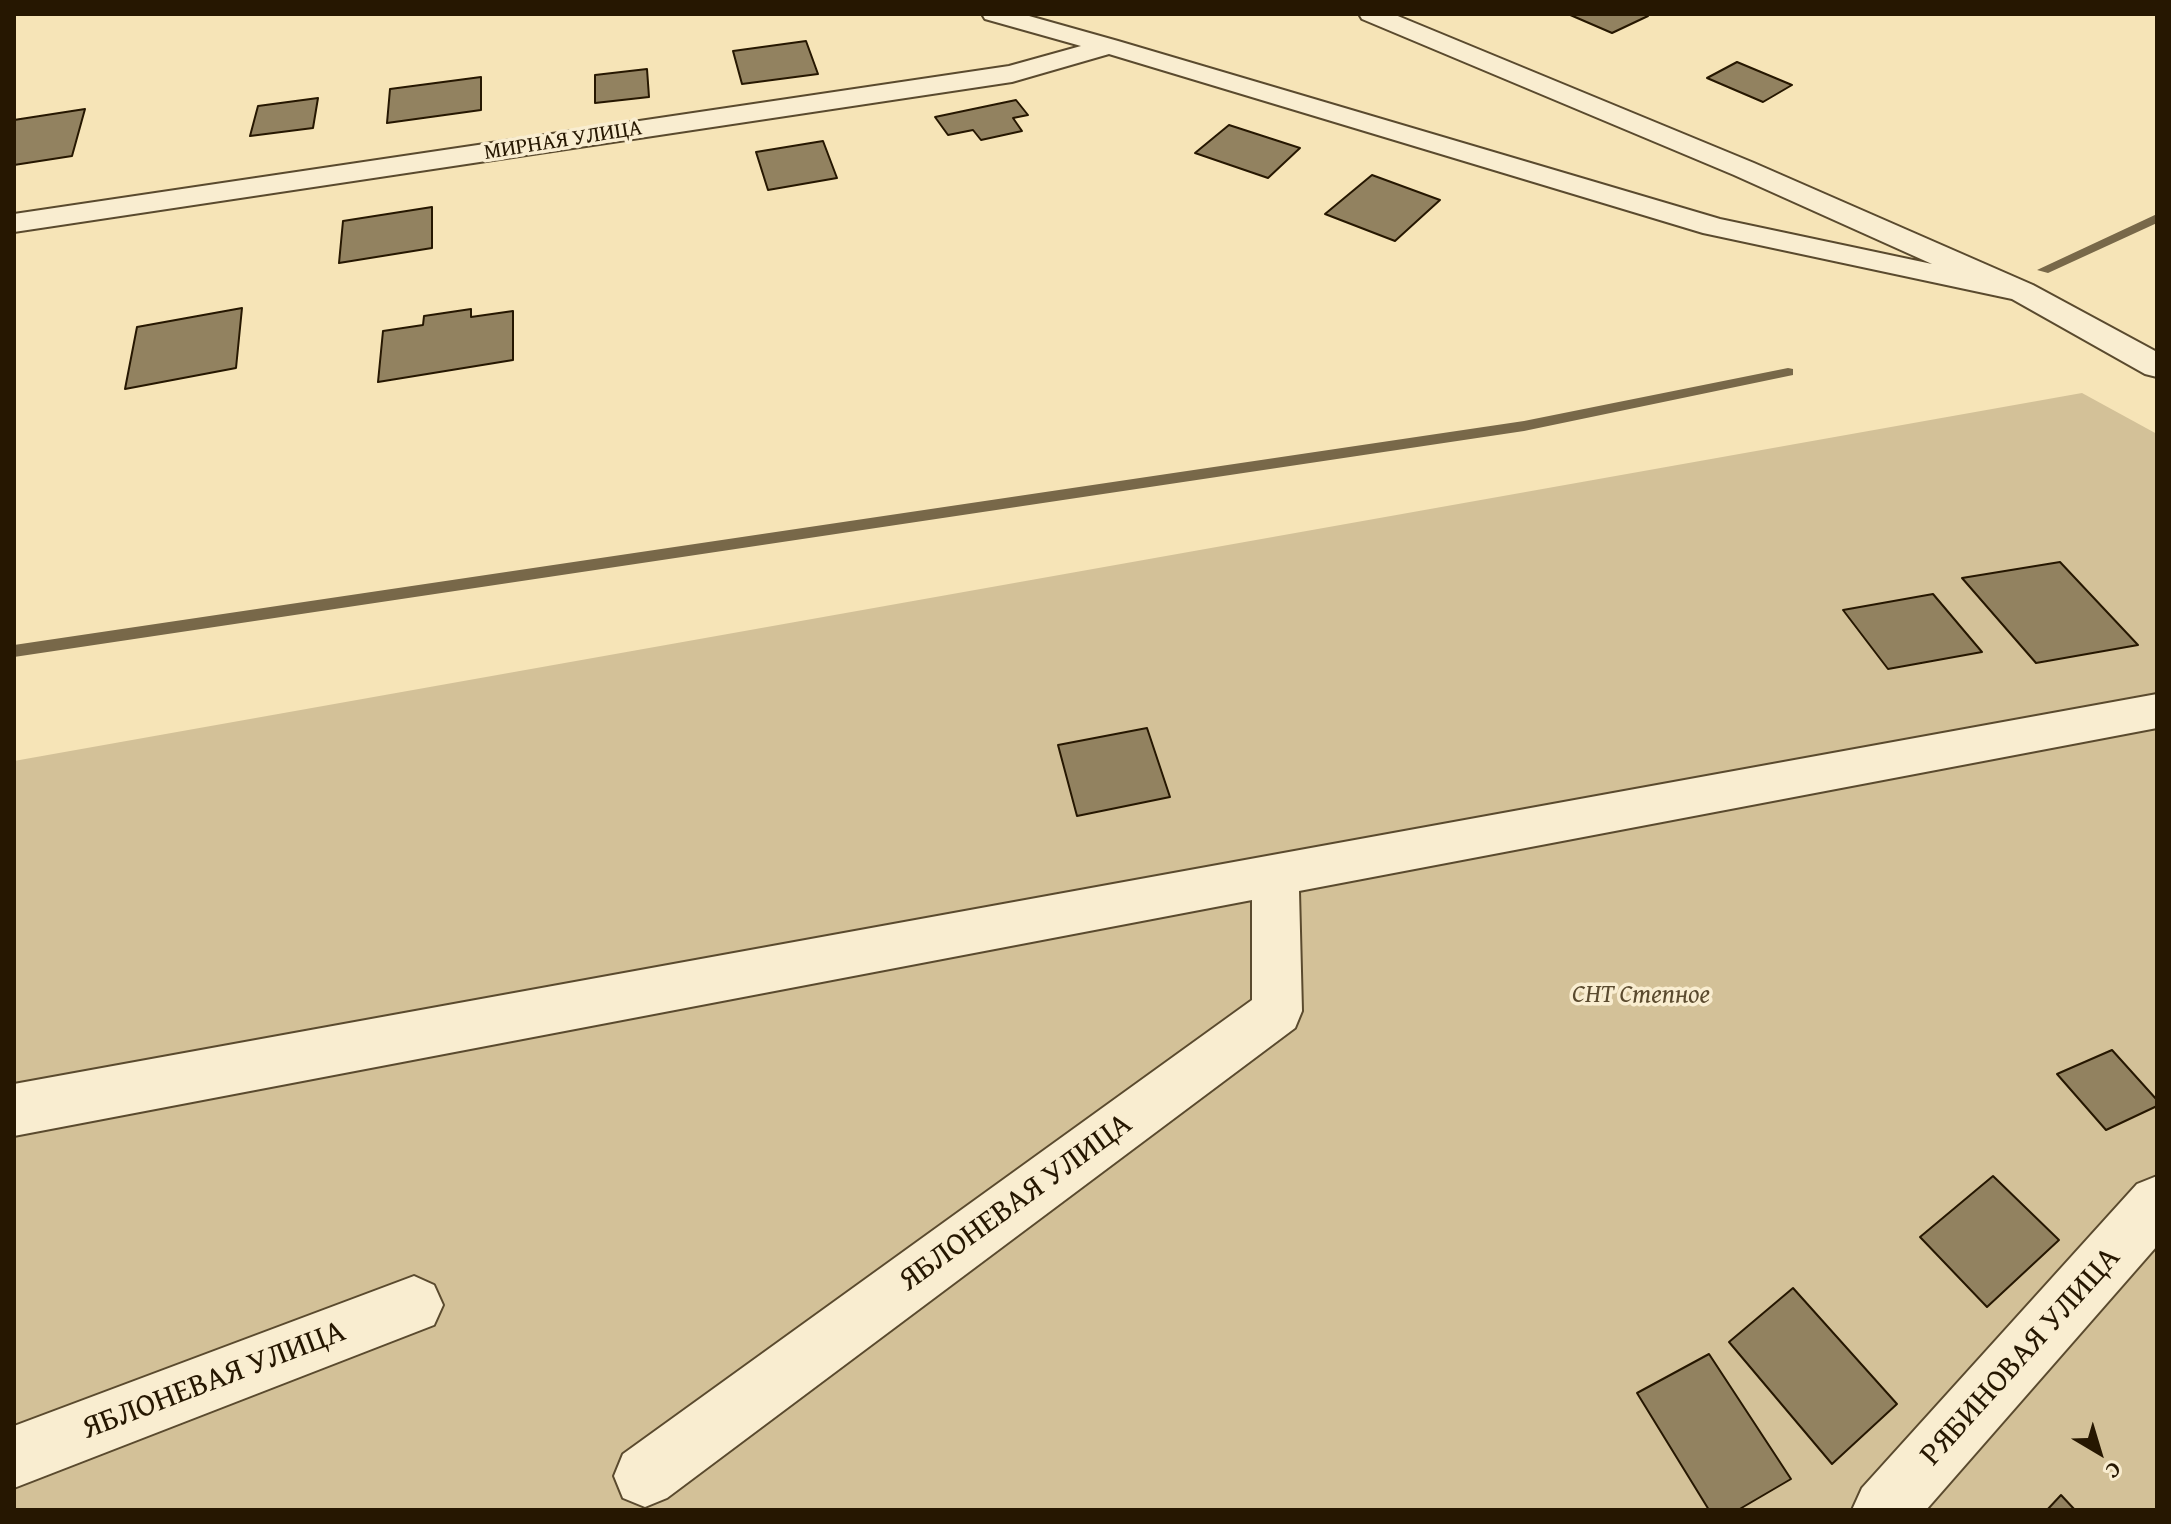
<!DOCTYPE html>
<meta charset="utf-8">
<style>
body{margin:0}
#map{position:relative;width:2171px;height:1524px;overflow:hidden;background:#f6e4b7;font-family:"Gentium Book Plus",serif}
canvas{display:block}
.frame{position:absolute;inset:0;border:16px solid #261701;pointer-events:none}
.north{position:absolute;left:2059px;top:1412px;width:80px;height:80px;-webkit-text-stroke:6px #f9edd0;paint-order:stroke;rotate:142deg;font-size:22px;font-weight:700;line-height:32px;text-align:center;color:#261701}
.north::after{content:'';display:block;margin:auto;width:28px;height:36px;background:#261701;clip-path:polygon(50% 0,100% 100%,50% 72%,0 100%)}
</style>
<div id="map">
<canvas width="2171" height="1524"></canvas>
<div class="frame"></div>
<div class="north">С</div>
</div>
<script>
const c = document.querySelector('canvas').getContext('2d');
c.lineJoin = 'round';
function fill(path, color) {
  c.fillStyle = color;
  c.fill(path, 'evenodd');
}
function strokePath(path, color, width, dash) {
  c.strokeStyle = color;
  c.lineWidth = width;
  c.lineCap = dash ? 'butt' : 'round';
  c.setLineDash(dash || []);
  c.stroke(path);
}
function label(font, color, halo, rows, align = 'center') {
  c.font = font + ' "Gentium Book Plus",serif';
  c.lineWidth = 7;
  c.setLineDash([]);
  c.textBaseline = 'middle';
  c.strokeStyle = halo;
  c.fillStyle = color;
  for (const [text, x, y, turn = 0] of rows) {
    c.save();
    c.translate(x, y);
    c.rotate((+turn || 0) * Math.PI / 180);
    c.textAlign = isNaN(turn) ? turn : align;
    if (halo) c.strokeText(text, 0, 0);
    c.fillText(text, 0, 0);
    c.restore();
  }
}
const green = new Path2D(`
 M2082 393 2157 434V1510H14V761Z`);
const stream = new Path2D(`
 M2157 214V223L2048 273 2037 270Z
 M1788 368 1793 369V375L1524 431 14 657V645L1524 421Z`);
const building = new Path2D(`
 M1568 14H1644L1648 16 1612 33Z
 M806 41 818 74 742 84 733 51Z
 M1737 62 1792 85 1763 102 1707 78Z
 M647 69 649 97 595 103V75Z
 M481 77V110L387 123 390 89Z
 M318 98 313 128 250 136 258 106Z
 M1016 100 1028 115 1013 118 1022 131 981 140 973 130 948 135 935 117Z
 M85 109 72 156 14 165V120Z
 M1229 125 1300 148 1268 178 1195 153Z
 M823 141 837 178 768 190 756 152Z
 M1372 175 1440 200 1395 241 1325 214Z
 M432 207V248L339 263 343 221Z
 M242 308 236 368 125 389 137 327Z
 M471 309V317L513 311V360L378 382 383 331 423 325 424 316Z
 M2060 562 2138 645 2036 663 1962 578Z
 M1933 594 1982 652 1888 669 1843 610Z
 M1147 728 1170 797 1077 816 1058 745Z
 M2112 1050 2157 1100V1106L2106 1130 2057 1074Z
 M1993 1176 2059 1240 1987 1307 1920 1237Z
 M1793 1288 1897 1404 1832 1464 1729 1342Z
 M1709 1354 1791 1479 1738 1510H1709L1637 1393Z
 M2061 1495 2075 1510H2047Z`);
const street = new Path2D(`
 M982 14H1022L1118 41 1720 219 1932 264 1734 175 1362 19 1359 14H1393L1754 163 2033 285 2157 352V377L2145 374 2012 299 1703 233 1109 54 1012 82 14 232V214L1009 66 1081 46 985 19Z
 M2157 694V728L1299 891 1302 1011 1295 1028 667 1498 645 1507 623 1498 614 1476 623 1454 1252 1000V900L14 1136V1084Z
 M2157 1176V1246L1926 1510H1852L1862 1488 2137 1184Z
 M414 1276 434 1285 443 1305 434 1325 14 1488V1426Z`);
const farStreetnames = [
 ["МИРНАЯ УЛИЦА",563,141,-9]
];
const parkNames = [
 ["СНТ Степное",1641,995]
];
const nearStreetnames = [
 ["ЯБЛОНЕВАЯ УЛИЦА",1016,1203,-36],
 ["РЯБИНОВАЯ УЛИЦА",2021,1357,-48],
 ["ЯБЛОНЕВАЯ УЛИЦА",214,1381,-21]
];
fill(green, '#d3c198');
fill(stream, '#786849');
fill(building, '#928260');
strokePath(building, '#261701', 2);
strokePath(street, '#5a4a2e', 4);
fill(street, '#f9edd0');
label('22px', '#261701', '#f9edd0', farStreetnames);
label('italic 26px', '#5a4a2e', '#f9edd0', parkNames);
label('32px', '#261701', '#f9edd0', nearStreetnames);
</script>
